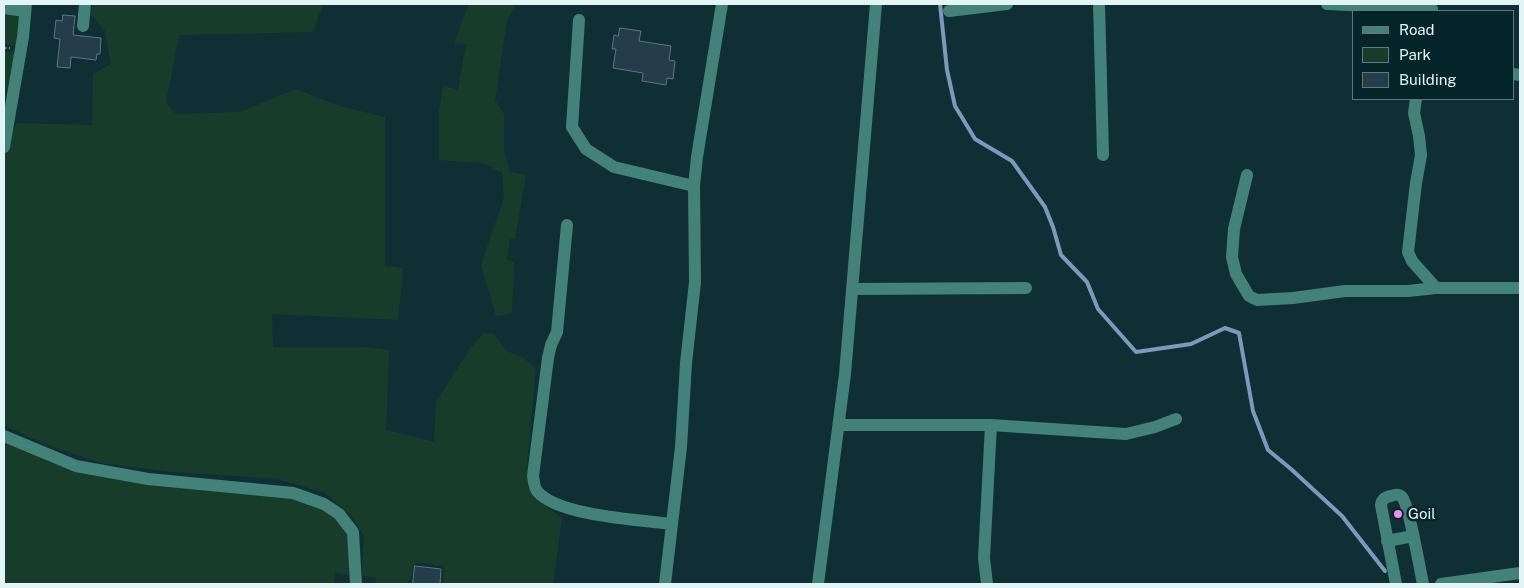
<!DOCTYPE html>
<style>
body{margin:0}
#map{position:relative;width:1524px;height:588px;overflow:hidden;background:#102f34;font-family:"Public Sans",sans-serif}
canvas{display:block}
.frame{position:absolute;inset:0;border:5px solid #e3f4f7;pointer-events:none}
.legend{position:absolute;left:1352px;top:10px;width:162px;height:90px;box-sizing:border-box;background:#05252a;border:1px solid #5e787c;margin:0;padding:6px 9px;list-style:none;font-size:15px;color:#e3f4f7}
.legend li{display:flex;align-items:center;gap:10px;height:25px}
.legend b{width:25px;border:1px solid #5e787c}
</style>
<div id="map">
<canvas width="1524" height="588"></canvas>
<div class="frame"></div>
<ul class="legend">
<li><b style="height:6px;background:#438279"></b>Road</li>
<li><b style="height:14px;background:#173d2a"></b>Park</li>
<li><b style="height:14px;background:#253d4a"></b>Building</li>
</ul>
</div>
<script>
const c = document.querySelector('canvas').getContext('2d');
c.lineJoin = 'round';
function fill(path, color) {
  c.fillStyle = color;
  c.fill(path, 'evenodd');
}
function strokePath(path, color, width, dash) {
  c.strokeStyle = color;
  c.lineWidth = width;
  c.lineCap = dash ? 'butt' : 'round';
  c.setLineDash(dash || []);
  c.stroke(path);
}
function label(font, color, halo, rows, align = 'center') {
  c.font = font + ' "Public Sans",sans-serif';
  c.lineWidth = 5;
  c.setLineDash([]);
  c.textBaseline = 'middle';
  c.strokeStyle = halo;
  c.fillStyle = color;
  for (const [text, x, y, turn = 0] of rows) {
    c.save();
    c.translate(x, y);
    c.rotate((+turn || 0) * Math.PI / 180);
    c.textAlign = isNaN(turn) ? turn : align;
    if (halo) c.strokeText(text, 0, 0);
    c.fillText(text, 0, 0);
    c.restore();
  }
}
const green = new Path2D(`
 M92 4H323L313 32 179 35 166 102 176 114 240 112 296 89 339 106 385 117V266L403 268 398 320 272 314 273 347H363L389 350 386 430 434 442 436 402 469 350 484 333 494 334 507 351 524 358 536 369 527 464 535 498 562 518 553 584H443L444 566 416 562 411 577 406 584H376V578L362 576 364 536 353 518 325 493 278 479 173 472 101 463 42 443 4 425V157L16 123 92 125 93 74 111 64 105 31 91 15Z
 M469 4H516L507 21 495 100 504 114V152L510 172 526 175 515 239H510L507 260 514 262 512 313 496 316 481 264 504 198 502 173 484 163 439 160V112L443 86 458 90 466 44 454 43Z
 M4 12 19 15 16 46 4 44Z
 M4 51 16 52 10 91 4 90Z
 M4 439 77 469 292 495 336 516 349 537 350 574 347 575 335 573 334 584H4Z`);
const stream = new Path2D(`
 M940 4 947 70 955 106 975 139 1012 161 1045 207 1053 227 1061 255 1087 282 1098 309 1136 352 1191 344 1225 328 1239 333 1253 411 1268 450 1291 469 1342 516 1385 571`);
const building = new Path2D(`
 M63 15 75 16 73 35 101 38 100 54H97L96 60 71 57 70 68 57 67 60 39 54 38 56 20 62 21Z
 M620 28 641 31 639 41 671 46 669 60 675 61 673 79 667 78 666 85 642 81 643 73 613 68 616 49H612L614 35 618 36Z
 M415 566 441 569 440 584H413Z`);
const path = new Path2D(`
 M4 48H10`);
const minor = new Path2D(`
 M1099 4 1103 155
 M1327 4 1432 9
 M4 8 25 11
 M949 11 1007 4
 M579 20 572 127 586 149 614 167 694 186
 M83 26 85 4
 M1513 74 1520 75
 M1416 99 1414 113 1419 136 1421 155 1416 183 1408 252 1412 261 1436 288
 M4 147 23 37 26 4
 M1247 175 1234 229 1232 257 1236 274 1249 296 1257 300 1293 298 1345 291H1408L1436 288H1520
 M567 225 557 332 551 345 548 358 533 476C534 481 534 487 537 491 557 516 640 520 672 524
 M852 289 1026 288
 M839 425H991L1126 434 1155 427 1176 419
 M4 436 76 466 148 479 293 493 324 504 339 514 353 532 356 584
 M1387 541 1413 536
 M665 584 681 447 686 363 695 282 694 186 697 157 722 4
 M818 584 845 374 876 4
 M987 584 984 558 991 425
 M1396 584 1381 505C1382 499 1385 497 1391 496 1396 494 1399 494 1402 497 1409 505 1420 570 1423 584
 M1441 584 1520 573`);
const markers = [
 [1398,514,5,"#f489f0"]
];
const poiNames = [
 ["Goil",1408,514]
];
fill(green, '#173d2a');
strokePath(stream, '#7b99bc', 4);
fill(building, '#253d4a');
strokePath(building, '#5c7684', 1);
strokePath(path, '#6f888c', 2.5, [2.5, 2.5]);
strokePath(minor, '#438279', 12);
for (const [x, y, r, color] of markers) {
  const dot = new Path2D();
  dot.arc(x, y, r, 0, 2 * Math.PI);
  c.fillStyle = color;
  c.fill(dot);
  strokePath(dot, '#05252a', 2);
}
label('15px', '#e3f4f7', '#05252a', poiNames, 'left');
</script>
